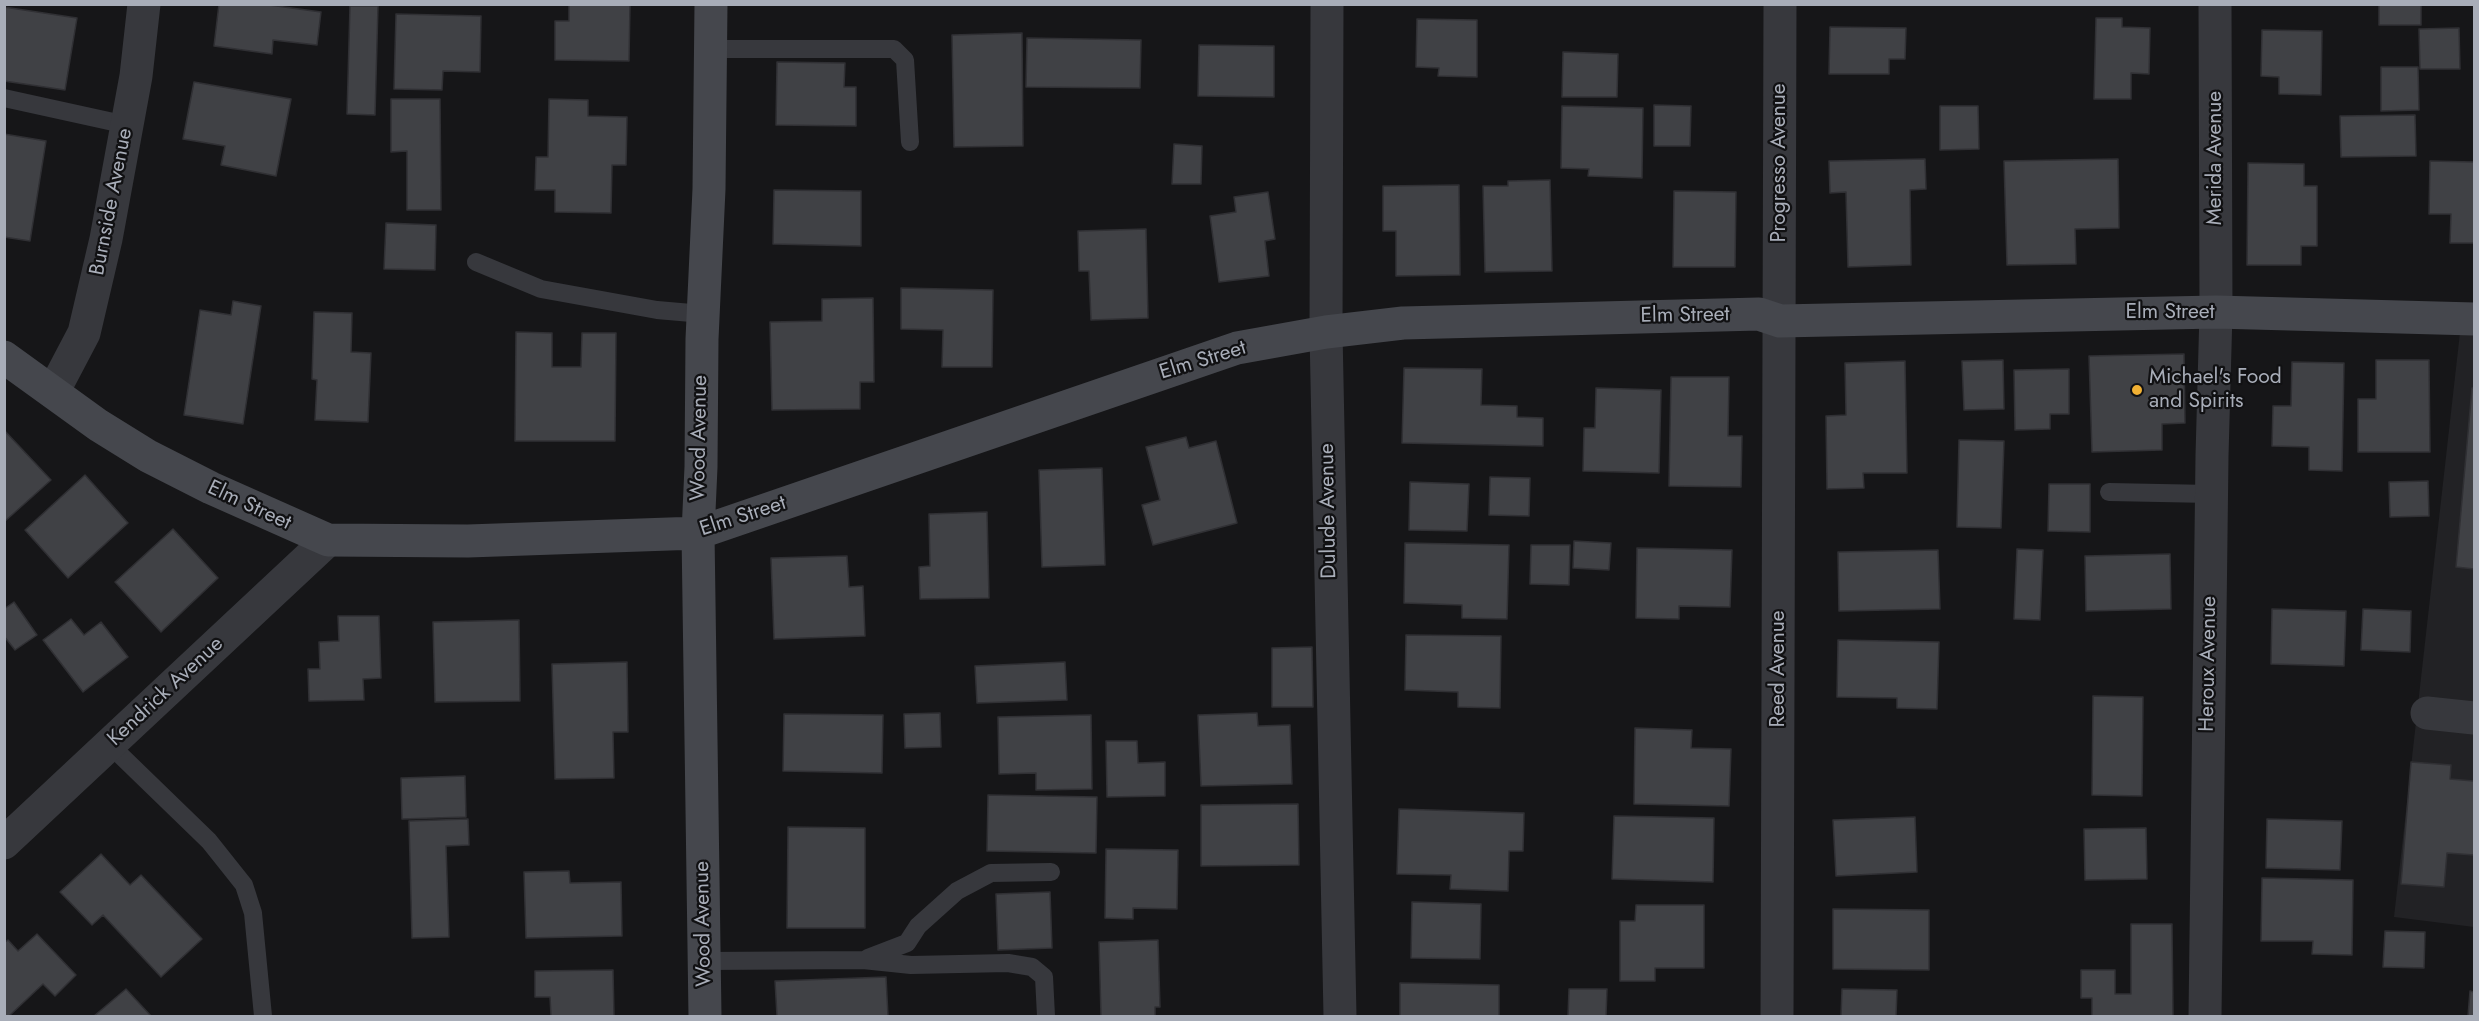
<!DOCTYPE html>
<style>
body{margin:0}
#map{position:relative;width:2479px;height:1021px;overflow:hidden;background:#161618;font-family:Jost,sans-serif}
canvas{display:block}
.frame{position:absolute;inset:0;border:6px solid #a8adb8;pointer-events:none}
</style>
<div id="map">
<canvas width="2479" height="1021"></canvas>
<div class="frame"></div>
</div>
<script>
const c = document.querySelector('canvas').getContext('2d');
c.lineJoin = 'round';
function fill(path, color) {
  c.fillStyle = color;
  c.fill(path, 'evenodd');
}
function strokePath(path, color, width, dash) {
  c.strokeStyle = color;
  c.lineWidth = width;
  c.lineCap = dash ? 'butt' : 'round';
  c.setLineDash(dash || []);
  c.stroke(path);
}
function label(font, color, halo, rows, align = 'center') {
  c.font = font + ' Jost,sans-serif';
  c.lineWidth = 4.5;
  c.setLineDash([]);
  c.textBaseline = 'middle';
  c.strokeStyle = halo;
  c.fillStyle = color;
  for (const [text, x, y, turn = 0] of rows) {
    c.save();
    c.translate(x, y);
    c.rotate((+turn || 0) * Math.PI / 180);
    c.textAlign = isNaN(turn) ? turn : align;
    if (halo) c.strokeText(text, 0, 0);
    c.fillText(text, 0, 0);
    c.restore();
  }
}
const built = new Path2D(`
 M2474 314V927L2394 917 2462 315Z`);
const building = new Path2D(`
 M219 4H262L321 12 317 45 273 40 272 54 214 46Z
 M569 4H630L629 61 555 60V21H569Z
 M2379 4H2421V25H2379Z
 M350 6H378L375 115 347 114Z
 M4 7 77 18 65 90 4 81Z
 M396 14 481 16 480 72 443 71 442 90 394 89Z
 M2096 18H2122V27L2150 28 2149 74 2131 73V99H2094Z
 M1417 19 1477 20V77L1438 76 1439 68 1416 67Z
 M1830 27 1906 28 1905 59H1889V74H1829Z
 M2459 28 2460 69H2420L2419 29Z
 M2262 30 2322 31 2321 95 2279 94V77L2261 76Z
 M1022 33 1023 146 954 147 952 35Z
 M1027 38 1141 40 1140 88 1026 87Z
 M1199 45 1274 46V97L1198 96Z
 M1563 52 1618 54 1617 97H1562Z
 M777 62 845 63 844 87H856V126L776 125Z
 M2381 67H2418L2419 110 2381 111Z
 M194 82 291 99 276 176 221 165 225 146 183 139Z
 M391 99H440L441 210H407V151L391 152Z
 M549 99 588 100V116L627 117 626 165H612L611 213 555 212V190H535L536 157H548Z
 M1654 105 1691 106 1690 146H1654Z
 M1562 106 1643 108 1642 178 1588 176 1589 169 1561 168Z
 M1940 106H1978L1979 149 1940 150Z
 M2415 115 2416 156 2341 157 2340 116Z
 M4 134 46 141 30 241 4 237Z
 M1174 144 1202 146 1201 184H1172Z
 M1925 159 1926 189 1910 190 1911 265 1848 267 1846 192 1830 193 1829 161Z
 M2118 159 2119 228 2075 229 2076 264 2007 265 2004 161Z
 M2430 161 2474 162V243H2450L2451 214H2429Z
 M2248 163 2304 164V186H2317V246H2301V265H2247Z
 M1550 180 1552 271 1485 272 1483 186H1508V181Z
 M1459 185 1460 275 1396 276V231H1383V186Z
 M774 190 861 191V246L773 244Z
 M1674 191 1736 192 1735 267H1673Z
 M1268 192 1275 239 1265 241 1269 276 1219 282 1210 216 1236 212 1234 197Z
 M386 223 436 225 435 270 384 269Z
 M1146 229 1148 318 1091 320 1089 271H1079L1078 231Z
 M901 288 993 290 992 367H942L943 330 901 329Z
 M873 298 874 382H860V409L772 410 770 322 822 321V299Z
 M233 301 261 306 243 424 184 415 200 310 231 315Z
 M314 312 352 313 351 352 371 353 368 422 315 420 317 380 312 379Z
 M516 332 552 333V367H581L582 333H616L615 441H515Z
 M2184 354 2185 423 2162 424V450L2092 452 2089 356Z
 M2003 360 2004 409 1964 410 1962 361Z
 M2376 360H2429L2430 452H2358V399H2376Z
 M1905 361 1907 473H1863L1864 488 1827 489 1826 416 1846 415 1845 363Z
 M2292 362 2344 363 2342 471 2309 470V447L2272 446 2273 406H2291Z
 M1404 368 1482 369 1481 405 1517 406V417L1543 418V446L1402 443Z
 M2069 369V414H2050V429L2015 430 2014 370Z
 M1671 377H1729L1728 436H1742L1741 487 1669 486Z
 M1596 388 1661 390 1659 473 1583 471 1584 428H1595Z
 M2472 388H2474V569L2456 567Z
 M4 430 51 480 4 522Z
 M1186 437 1189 448 1216 441 1237 523 1153 545 1142 505 1160 500 1146 447Z
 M1959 440 2004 441 2001 528 1957 527Z
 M1102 468 1105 565 1042 567 1039 470Z
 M85 475 128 523 68 578 25 530Z
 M1490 477 1530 478 1529 516 1489 515Z
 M2428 481 2429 516 2390 517 2389 482Z
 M1410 482 1469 484 1467 531 1409 530Z
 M2049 484H2090V532L2048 531Z
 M987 512 989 598 920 599 919 567 930 566 929 514Z
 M173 529 218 578 161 632 115 582Z
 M1574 541 1611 543 1609 570 1573 568Z
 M1405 543 1509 545 1507 619 1462 618V605L1404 603Z
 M1531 545H1570L1569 585 1530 584Z
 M1637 548 1732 550 1730 607 1679 606V619L1636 618Z
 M2017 549 2043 550 2040 620 2014 619Z
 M1938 550 1940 609 1839 611 1838 552Z
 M2170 554 2171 609 2086 611 2085 556Z
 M847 556 849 587 863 586 865 636 774 639 771 558Z
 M14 602 37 635 15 650 4 636V609Z
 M2272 609 2346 611 2344 666 2271 664Z
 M2363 609 2411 611 2410 652 2361 650Z
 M338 616H379L381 678 363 679 364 700 309 701 308 669H320L319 642 339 641Z
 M71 619 84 635 101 622 128 657 83 692 43 640Z
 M519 620 520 701 435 702 433 622Z
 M1406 635 1501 636 1500 708 1458 707V692L1405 690Z
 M1838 640 1939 642 1937 709 1897 708V698L1837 697Z
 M1312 647 1313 707H1272V648Z
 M627 662 628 732H613L614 778 555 779 552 664Z
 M1065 662 1067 700 977 703 975 666Z
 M2093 696 2143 697 2142 796 2092 795Z
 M940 713 941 747 905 748 904 714Z
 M1257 713 1258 726 1290 725 1292 784 1201 786 1198 715Z
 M784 714 883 715 882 773 783 771Z
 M1091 715 1092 789 1036 790V773L999 774 998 717Z
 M1635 728 1692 730 1691 748 1731 749 1729 806 1634 804Z
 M1106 741H1137L1138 763 1165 762V796L1107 797Z
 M2411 762 2451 765 2450 779 2474 781V855L2447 853 2444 887 2401 884Z
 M465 776 466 817 402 819 401 778Z
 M988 795 1097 797 1096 853 987 851Z
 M1298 804 1299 865 1201 866V805Z
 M1399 809 1524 813 1523 851H1509L1508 891 1450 889 1451 875 1397 874Z
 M1614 816 1714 818 1713 882 1612 879Z
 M1915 817 1917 872 1836 876 1833 820Z
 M468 819 469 845 446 846 449 937 412 938 409 821Z
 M2267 819 2342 821 2340 870 2266 868Z
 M788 827 865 828V928H787Z
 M2146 828 2147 879 2085 880 2084 829Z
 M1106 849 1178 850 1177 909 1133 908V919L1105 918Z
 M101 854 130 885 141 875 202 939 161 977 103 915 92 925 60 892Z
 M569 871 570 883 621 882 622 936 526 938 524 872Z
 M2262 878 2353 880 2352 955 2312 954 2313 941H2261Z
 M1050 892 1052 948 998 950 996 894Z
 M1412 902 1481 904 1480 959 1411 958Z
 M1636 905H1704V968H1655V981H1620V921H1635Z
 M1833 909 1929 910V970L1833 969Z
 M2131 924H2172L2173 1016H2092V998H2081V970H2115V994H2131Z
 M2385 931 2425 932 2424 968 2383 967Z
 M37 934 76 975 55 996 43 984 9 1016H4V943L8 940 18 951Z
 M1158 940 1160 1007H1155V1016H1101L1099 942Z
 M613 970 614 1016H551L550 997H535V971Z
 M886 977 888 1016H777L775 981Z
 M1400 983 1499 985V1016H1400Z
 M126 989 151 1016H94Z
 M1569 989H1607L1606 1016H1568Z
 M1842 989 1897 990 1896 1016H1841Z
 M2470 991 2474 992V1016H2468Z`);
const lane = new Path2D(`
 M710 49H894L905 60 910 142
 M4 98 127 125
 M476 262 541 289 657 310 703 314
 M2109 492 2211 494
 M110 745 209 841 244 885 253 913 263 1016
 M868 958 907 943 918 926 957 891 991 873 1051 872
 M706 961 863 960 911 965 1008 963 1032 967 1044 977 1046 1016`);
const street = new Path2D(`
 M1327 4 1326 332 1340 1016
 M53 392 84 333 106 239 136 76 144 4
 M2427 713 2474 718
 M4 843 328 540
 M1777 1016 1780 4
 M2205 1016 2212 456 2216 312 2215 4`);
const secondary = new Path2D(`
 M4 357 98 425 148 456 211 488 328 540 468 541 698 533 1237 348 1326 332 1403 323 1759 314 1780 321 2216 312 2474 319
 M705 1016 698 533 701 467 702 339 709 189 711 4`);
const markers = [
 [2137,390,6,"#f2b134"]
];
const streetNames = [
 ["Merida Avenue",2216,158,-90],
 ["Progresso Avenue",1780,163,-90],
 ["Burnside Avenue",112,202,-79],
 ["Elm Street",2170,313],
 ["Elm Street",1685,316,-1],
 ["Elm Street",1203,361,-17],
 ["Wood Avenue",700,438,-89],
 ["Elm Street",249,506,25],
 ["Dulude Avenue",1329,511,-91],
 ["Elm Street",743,517,-18],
 ["Heroux Avenue",2209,664,-89],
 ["Reed Avenue",1779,669,-90],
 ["Kendrick Avenue",166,692,-43],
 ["Wood Avenue",704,924,-91]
];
const poiNames = [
 ["Michael's Food",2149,378],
 ["and Spirits",2149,402]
];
fill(built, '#222225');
fill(building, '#404145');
strokePath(building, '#303034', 1.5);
strokePath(lane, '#37383d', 18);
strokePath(street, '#37383d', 33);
strokePath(secondary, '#45474d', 33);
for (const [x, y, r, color] of markers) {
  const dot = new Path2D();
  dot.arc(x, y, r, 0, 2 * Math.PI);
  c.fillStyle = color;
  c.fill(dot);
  strokePath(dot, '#111113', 2);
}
label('21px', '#a8adb8', '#111113', streetNames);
label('21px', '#a8adb8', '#111113', poiNames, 'left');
</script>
